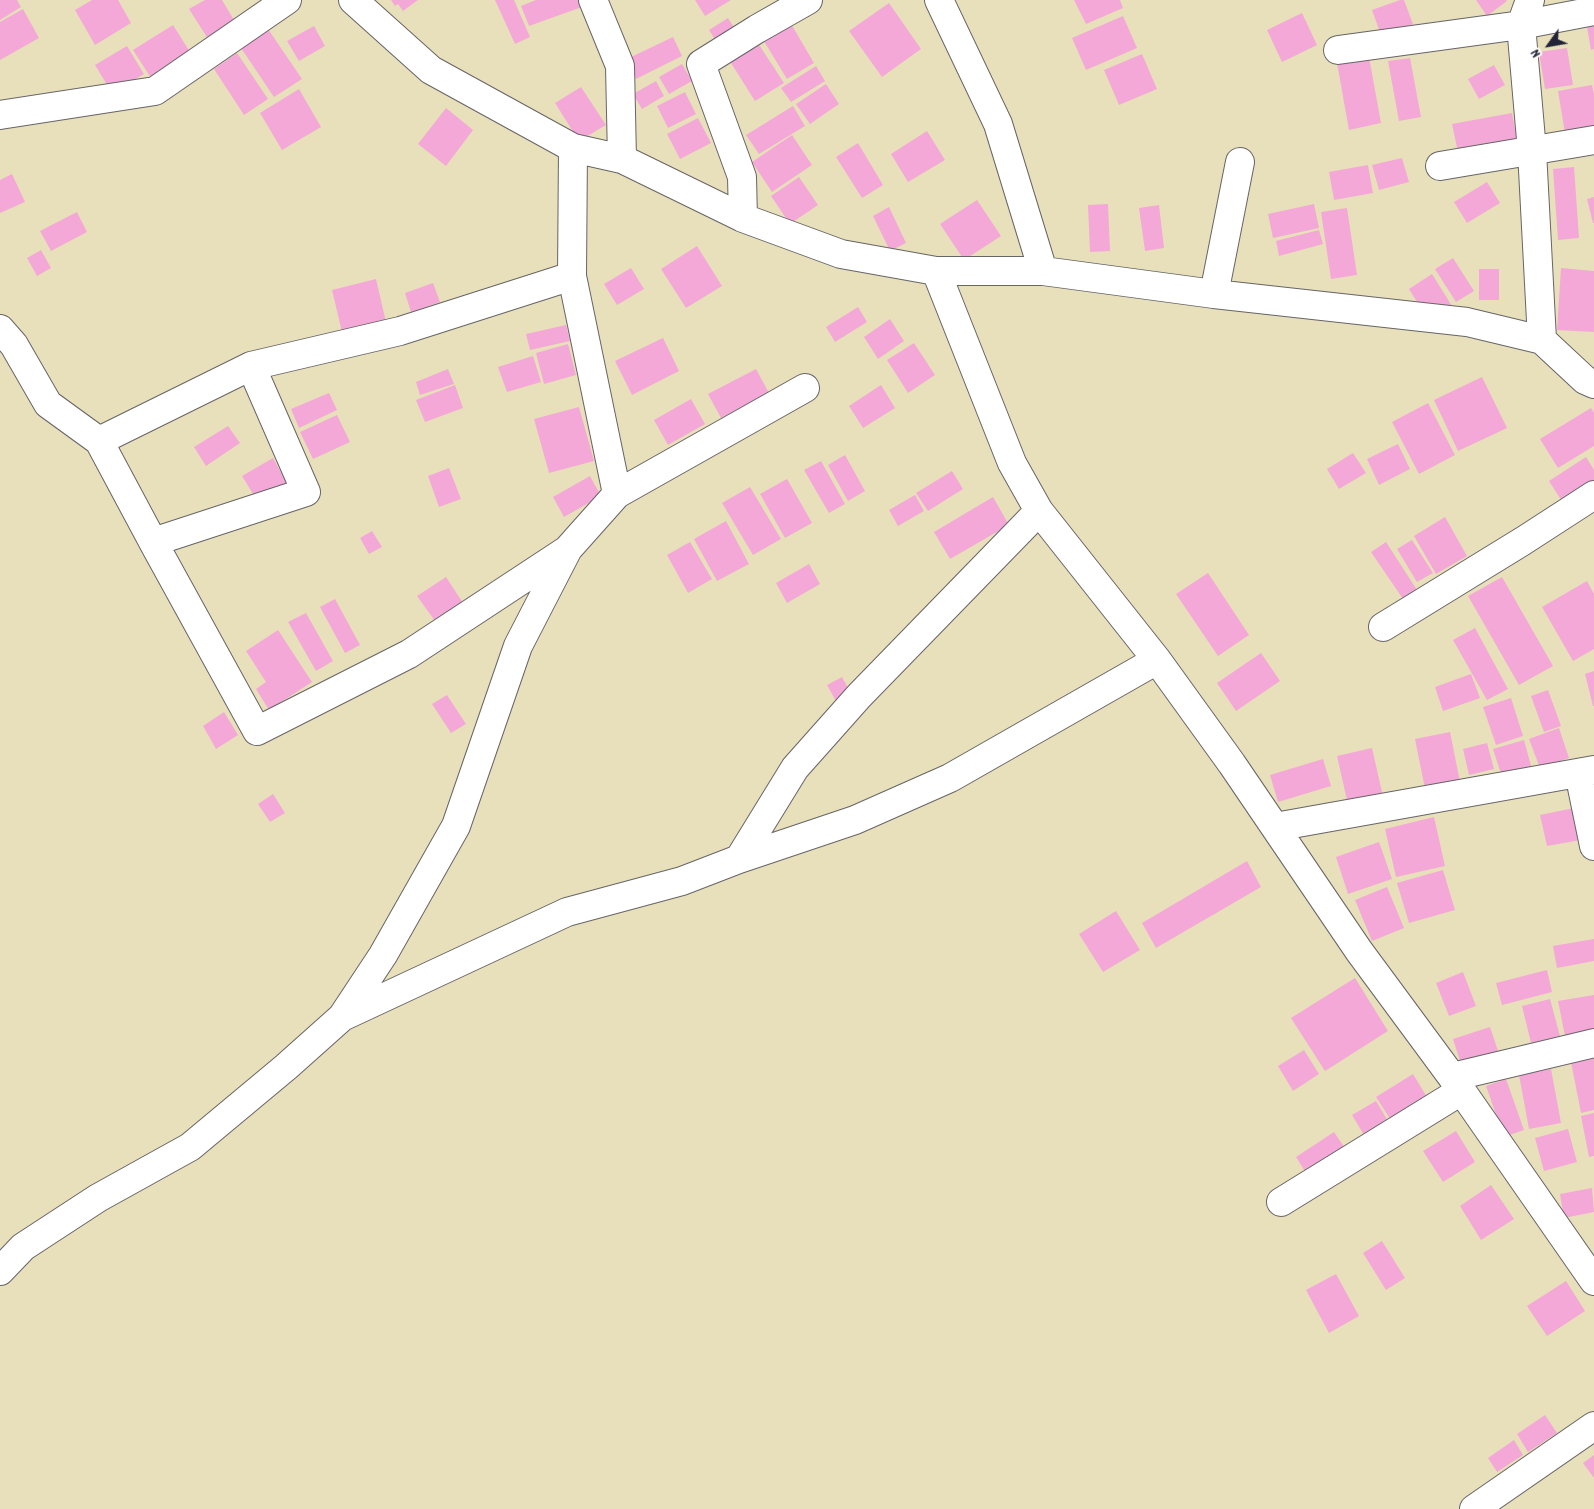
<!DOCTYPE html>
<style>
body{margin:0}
#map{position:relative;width:1594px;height:1509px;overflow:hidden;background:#e8e0ba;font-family:Dekko,sans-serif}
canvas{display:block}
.north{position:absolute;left:1524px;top:20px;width:50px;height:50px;-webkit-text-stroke:4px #fdfcf7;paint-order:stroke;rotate:238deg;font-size:14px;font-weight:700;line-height:20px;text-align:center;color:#22223b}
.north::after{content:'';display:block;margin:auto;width:18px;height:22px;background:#22223b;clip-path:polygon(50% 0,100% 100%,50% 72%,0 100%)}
</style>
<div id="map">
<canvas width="1594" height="1509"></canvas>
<div class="north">N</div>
</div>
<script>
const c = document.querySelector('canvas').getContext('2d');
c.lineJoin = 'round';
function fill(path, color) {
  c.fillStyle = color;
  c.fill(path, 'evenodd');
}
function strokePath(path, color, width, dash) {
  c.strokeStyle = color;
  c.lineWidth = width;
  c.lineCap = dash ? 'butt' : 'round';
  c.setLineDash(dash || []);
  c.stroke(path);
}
const building = new Path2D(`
 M0 0H17L21 7 0 20Z
 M92 0H118L131 23 95 45 75 10Z
 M205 0H222L237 25 210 42 189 9Z
 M391 0H418L403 11 398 4 395 6Z
 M495 0H514L530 37 515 44Z
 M536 0H580L582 7 529 26 521 6Z
 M695 0H731L705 16Z
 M1074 0H1120L1123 8 1086 24Z
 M1400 0H1404L1413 24 1381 35 1372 10Z
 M1476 0H1506L1507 1 1487 16Z
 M889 3 921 49 882 77 849 31Z
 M23 9 39 38 0 60V22Z
 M1302 13 1317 45 1282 62 1267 30Z
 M1123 16 1137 48 1086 70 1072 38Z
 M728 18 738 34 719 46 709 30Z
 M1594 20V49L1591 50 1586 21Z
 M790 22 814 63 787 79 762 38Z
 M173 25 190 52 151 78 133 50Z
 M314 26 325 46 299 61 287 41Z
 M268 29 302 79 274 97 241 48Z
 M673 37 682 56 636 79 627 59Z
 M754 37 784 83 755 101 726 55Z
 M127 46 144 74 112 93 95 65Z
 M1567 48 1573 85 1545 89 1539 52Z
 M237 53 268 99 244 115 214 69Z
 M1142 54 1157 89 1119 105 1104 70Z
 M1369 57 1381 123 1349 130 1337 63Z
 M1410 58 1421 117 1399 121 1388 61Z
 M682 64 692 81 669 94 659 77Z
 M1494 65 1505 85 1479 99 1468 79Z
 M816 66 825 81 791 102 781 88Z
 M656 81 664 96 642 109 633 94Z
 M826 84 839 104 810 124 796 104Z
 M1592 85 1594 94V128L1565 133 1558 91Z
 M581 87 606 125 579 141 555 103Z
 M299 89 321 127 282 150 260 113Z
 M685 92 696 114 668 128 657 106Z
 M793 106 805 126 759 154 746 135Z
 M446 108 473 130 446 166 418 144Z
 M1512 113 1518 146 1459 157 1452 124Z
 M698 118 711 143 680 159 667 134Z
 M927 131 945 160 908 182 891 154Z
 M792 135 812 165 772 192 752 162Z
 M858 143 883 185 862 198 836 157Z
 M1402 158 1409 182 1379 190 1372 165Z
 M1368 165 1373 193 1334 200 1329 172Z
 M1574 167 1579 238 1558 240 1553 169Z
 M12 174 25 202 0 213V180Z
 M799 177 818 205 790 224 771 196Z
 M1487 182 1500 203 1467 223 1454 202Z
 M1594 197V223H1593L1587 199Z
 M977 200 1001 236 964 260 940 224Z
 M1108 204 1110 251 1090 252 1088 205Z
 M1314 204 1319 228 1273 238 1268 214Z
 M1159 205 1164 248 1145 251 1139 208Z
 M889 207 906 243 890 251 873 216Z
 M1347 208 1357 275 1331 279 1321 212Z
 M77 212 87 232 51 251 40 231Z
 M1319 230 1323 244 1279 256 1276 241Z
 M697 246 722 286 686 308 661 269Z
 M41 250 51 268 37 276 27 258Z
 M1453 258 1474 291 1456 302 1435 269Z
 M631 268 644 289 617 305 604 284Z
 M1561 268 1594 271V332L1557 330Z
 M1479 269H1499V300H1479Z
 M1432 274 1452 306 1429 321 1409 289Z
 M376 279 386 322 342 332 332 290Z
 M433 283 440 302 411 312 405 293Z
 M858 307 867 322 835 342 826 327Z
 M890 319 904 341 878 359 864 337Z
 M566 325 570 341 530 350 526 334Z
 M663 338 679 371 632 395 615 361Z
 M914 343 935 375 908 393 887 360Z
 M568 344 576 375 544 384 536 353Z
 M533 356 541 382 507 392 498 367Z
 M448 369 454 384 420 395 416 382Z
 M756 369 769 393 721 418 708 394Z
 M1482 377 1507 428 1458 451 1434 400Z
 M455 385 463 408 425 422 416 400Z
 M881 385 895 408 863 428 849 406Z
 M329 393 337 410 299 428 291 409Z
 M691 399 705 424 668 445 654 420Z
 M1428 403 1455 455 1419 474 1392 422Z
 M579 407 594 461 549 473 534 419Z
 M1591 408 1594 413V446L1558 468 1540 439Z
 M337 415 350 442 313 459 300 432Z
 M228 426 240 443 206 466 194 447Z
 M1398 444 1410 469 1379 485 1367 459Z
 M1353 453 1366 473 1339 489 1327 469Z
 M845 455 865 491 848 501 828 465Z
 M1586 457 1594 470V487L1565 506 1549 481Z
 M273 458 288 485 258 502 242 476Z
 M821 461 845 504 829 513 804 470Z
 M449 468 461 499 439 507 428 476Z
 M952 471 963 489 928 511 916 493Z
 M590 476 601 496 564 517 553 497Z
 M787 479 812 523 785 538 760 494Z
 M750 487 781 539 753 555 722 503Z
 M915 495 924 511 898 526 889 510Z
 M993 497 1009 525 950 559 934 532Z
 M1445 517 1467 556 1436 574 1414 536Z
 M726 521 749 564 717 581 694 539Z
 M372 531 382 547 369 554 360 538Z
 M1412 540 1433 573 1417 582 1397 549Z
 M690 542 712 579 688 593 667 555Z
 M1386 542 1417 590 1403 599 1371 552Z
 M809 564 820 584 787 603 776 583Z
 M1208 573 1249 635 1218 656 1176 594Z
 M446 577 463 603 435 621 417 596Z
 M1502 577 1553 666 1519 685 1468 596Z
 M1587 581 1594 594V649L1573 661 1542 607Z
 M335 599 360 645 345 653 320 607Z
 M306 613 333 661 316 671 288 622Z
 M1475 628 1508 689 1487 700 1453 640Z
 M278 630 312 682 269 710 256 689 266 682 246 651Z
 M1261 653 1280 681 1236 711 1217 683Z
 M1594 671V706H1593L1585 674Z
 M1471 674 1480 698 1443 711 1435 687Z
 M842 677 852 695 837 703 827 685Z
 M1548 690 1561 726 1544 732 1531 696Z
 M447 695 466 724 451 733 432 704Z
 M1511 698 1523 736 1496 745 1483 707Z
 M224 712 238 735 216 749 203 726Z
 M1559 728 1569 758 1540 768 1529 739Z
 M1450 732 1462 792 1427 799 1415 739Z
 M1524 740 1531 766 1501 774 1493 749Z
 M1487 743 1494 769 1469 775 1463 749Z
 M1372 748 1384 801 1349 809 1337 756Z
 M1323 759 1331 786 1278 802 1270 775Z
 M273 794 285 813 270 822 258 804Z
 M1574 808 1581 840 1547 846 1540 815Z
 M1434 817 1445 866 1396 877 1385 829Z
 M1379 842 1392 879 1348 894 1336 857Z
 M1247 861 1261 887 1156 948 1142 923Z
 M1443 870 1455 910 1409 923 1397 883Z
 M1387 887 1404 928 1372 941 1355 900Z
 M1116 911 1140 950 1103 972 1079 934Z
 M1594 939V961L1557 968 1553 946Z
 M1547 970 1552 992 1502 1005 1496 983Z
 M1463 972 1476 1006 1449 1016 1436 983Z
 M1355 978 1388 1031 1325 1071 1291 1018Z
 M1594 995V1031L1565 1036 1558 1001Z
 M1550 999 1560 1036 1531 1043 1522 1006Z
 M1490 1027 1498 1051 1461 1064 1453 1039Z
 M1304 1050 1319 1074 1293 1091 1278 1066Z
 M1594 1057V1110L1581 1113 1571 1062Z
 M1551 1069 1561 1123 1529 1129 1519 1075Z
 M1413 1074 1430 1102 1394 1125 1376 1097Z
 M1506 1079 1524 1130 1504 1137 1486 1086Z
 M1376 1101 1391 1126 1367 1140 1352 1115Z
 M1594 1113V1156L1589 1157 1581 1116Z
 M1568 1129 1577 1162 1544 1171 1535 1138Z
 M1456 1131 1475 1162 1443 1182 1423 1151Z
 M1334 1132 1347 1151 1308 1176 1296 1157Z
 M1491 1185 1514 1219 1481 1240 1460 1206Z
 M1592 1188 1594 1212 1564 1218 1560 1194Z
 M1382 1241 1405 1278 1386 1290 1363 1253Z
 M1336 1274 1359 1316 1329 1333 1306 1290Z
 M1566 1281 1585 1311 1547 1336 1527 1306Z
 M1545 1415 1557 1433 1528 1452 1517 1434Z
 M1514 1440 1523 1455 1497 1472 1488 1458Z
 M1594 1455V1478L1583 1463Z`);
const minor = new Path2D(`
 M353 0 431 70 573 148 622 159 743 218 841 254 936 271H1043L1214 294 1467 322 1542 340 1585 380 1594 384
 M593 0 620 66 622 159
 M939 0 998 124 1043 271
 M1530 0 1521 25 1532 151 1542 340
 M1338 50 1521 25 1594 11
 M0 115 155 91 287 0
 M1440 166 1594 140
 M743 218 742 177 701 64 757 29 808 0
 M936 271 1012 463 1039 511 1157 660 1232 764 1359 951 1452 1077 1594 1281
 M1214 294 1240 162
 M0 329 14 345 48 404 99 441 251 366 400 331 572 276
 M251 366 306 492 153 542 257 731 409 654 567 550
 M99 441 153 542
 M617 494 805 388
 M1383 627 1523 541 1594 495
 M1579 773 1594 846
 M1275 827 1594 770
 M739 859 795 768 859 696 1039 511
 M342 1017 383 955 456 826 518 646 568 549 617 494 572 276 573 148
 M1452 1077 1594 1043
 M1281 1202 1461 1091
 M0 1271 23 1247 98 1198 190 1147 286 1067 342 1017 567 912 682 881 739 859 855 820 950 778 1157 660
 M1474 1509 1594 1426`);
fill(building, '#f4a8d7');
strokePath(minor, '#676467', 30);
strokePath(minor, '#fff', 28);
</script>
